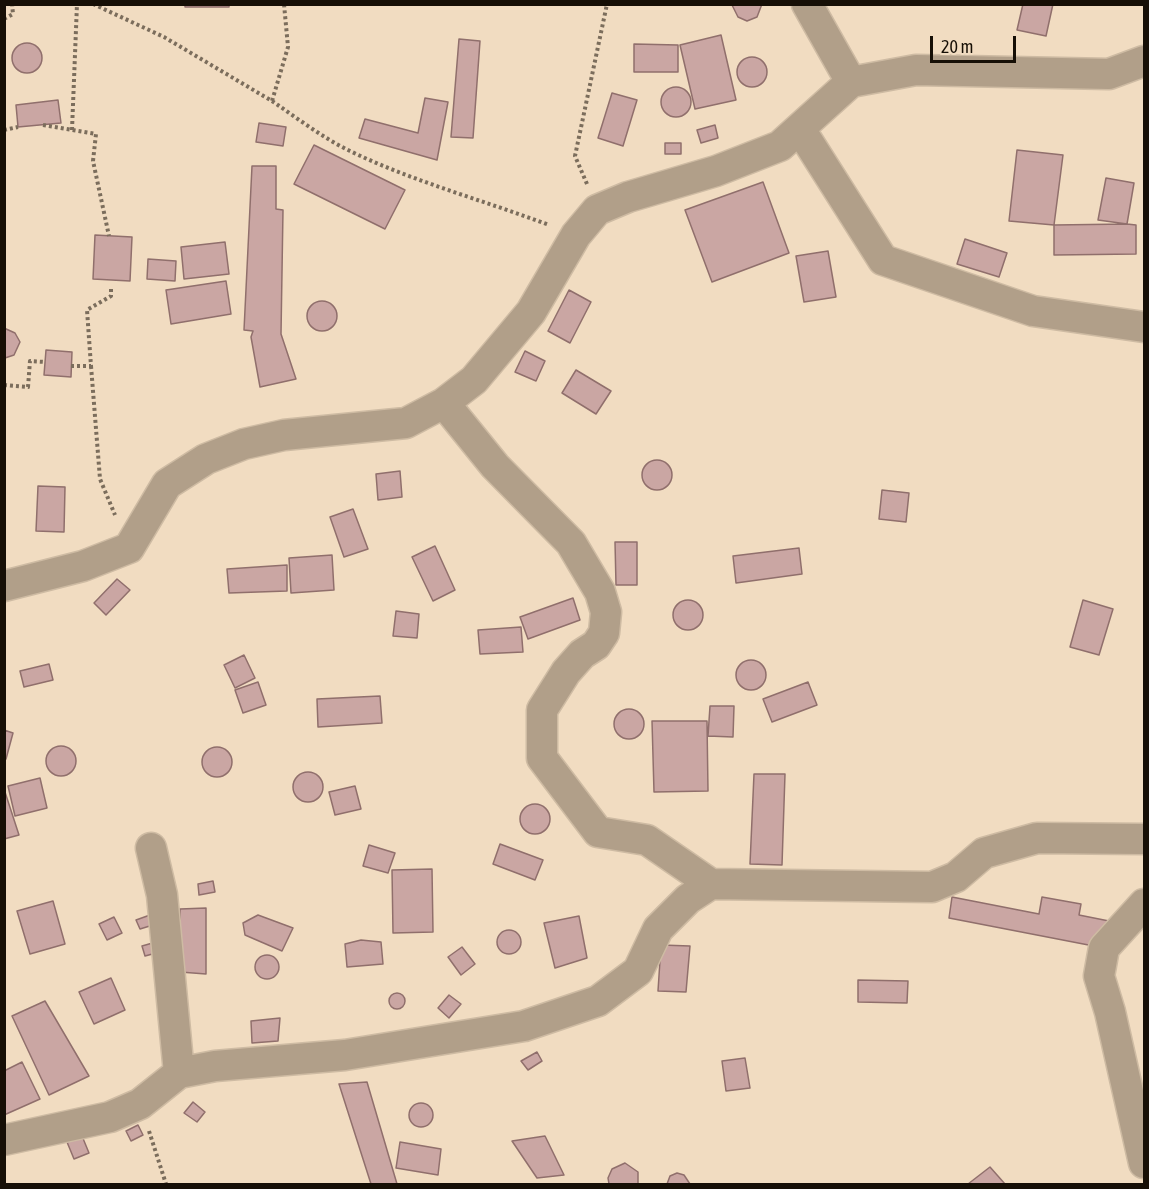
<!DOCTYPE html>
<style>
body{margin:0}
#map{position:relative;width:1149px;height:1189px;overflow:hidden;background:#f1dcc1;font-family:"Asap Condensed",sans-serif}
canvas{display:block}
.frame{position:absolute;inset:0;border:6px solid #160f06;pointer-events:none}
.scale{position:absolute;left:930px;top:36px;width:86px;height:27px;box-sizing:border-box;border:3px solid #160f06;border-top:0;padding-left:8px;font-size:18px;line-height:21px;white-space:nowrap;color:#160f06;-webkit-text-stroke:4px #f1dcc1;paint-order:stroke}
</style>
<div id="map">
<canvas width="1149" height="1189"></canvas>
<div class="frame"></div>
<div class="scale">20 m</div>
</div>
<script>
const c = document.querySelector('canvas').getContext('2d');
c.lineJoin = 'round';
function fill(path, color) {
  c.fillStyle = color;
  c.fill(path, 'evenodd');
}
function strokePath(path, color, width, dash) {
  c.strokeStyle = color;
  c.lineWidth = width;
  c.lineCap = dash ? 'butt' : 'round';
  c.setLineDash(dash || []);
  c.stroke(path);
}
const building = new Path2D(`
 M185 4H229V7H185Z
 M762 4 757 17 747 21 738 17 732 5Z
 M1023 4H1053L1046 36 1017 30Z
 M721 35 736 100 695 109 680 45Z
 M459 39 480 41 473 138 451 137Z
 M12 58a15 15 0 1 1 30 0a15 15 0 1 1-30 0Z
 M634 44 678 45V72H634Z
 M737 72a15 15 0 1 1 30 0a15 15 0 1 1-30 0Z
 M661 102a15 15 0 1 1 30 0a15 15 0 1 1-30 0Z
 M612 93 637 100 623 146 598 138Z
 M425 98 448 102 437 160 359 138 365 119 418 133Z
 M58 100 61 123 18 127 16 105Z
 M259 123 286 127 283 146 256 142Z
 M715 125 718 138 701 143 697 130Z
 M665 143H681V154H665Z
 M314 145 405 190 385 229 294 184Z
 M1017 150 1063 155 1054 225 1009 221Z
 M252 166H276V209L283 210 281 334 296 379 260 387 251 337 253 331 244 330Z
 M1106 178 1134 183 1127 224 1098 220Z
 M763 182 789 253 712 282 685 210Z
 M1127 224 1136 225V254L1054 255V225Z
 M95 235 132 237 130 281 93 279Z
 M965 239 1007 253 999 277 957 264Z
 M225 242 229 274 184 279 181 247Z
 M828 251 836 297 804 302 796 256Z
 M148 259 176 261 175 281 147 279Z
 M226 281 231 314 171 324 166 290Z
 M569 290 591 302 570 343 548 331Z
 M307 316a15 15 0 1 1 30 0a15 15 0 1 1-30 0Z
 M4 328 15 333 20 342 14 355 5 358Z
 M46 350 72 352 71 377 44 375Z
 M525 351 545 361 536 381 515 372Z
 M576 370 611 391 596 414 562 393Z
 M642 475a15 15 0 1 1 30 0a15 15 0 1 1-30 0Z
 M400 471 402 497 378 500 376 474Z
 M38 486 65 487 64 532 36 531Z
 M882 490 909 493 906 522 879 519Z
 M353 509 368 549 344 557 330 517Z
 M615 542H637V585H616Z
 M435 546 455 590 433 601 412 557Z
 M799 548 802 574 736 583 733 556Z
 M332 555 334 590 291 593 289 558Z
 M287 565V591L229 593 227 569Z
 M117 579 130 590 106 615 94 603Z
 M573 598 580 620 528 639 520 617Z
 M1083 600 1113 609 1099 655 1070 647Z
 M673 615a15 15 0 1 1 30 0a15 15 0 1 1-30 0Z
 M396 611 419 614 417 638 393 636Z
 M521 627 523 652 480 654 478 630Z
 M244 655 255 678 235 688 224 665Z
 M736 675a15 15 0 1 1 30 0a15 15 0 1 1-30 0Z
 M49 664 53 680 24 687 20 671Z
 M258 682 266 705 243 713 235 690Z
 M808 682 817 705 772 722 763 699Z
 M380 696 382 723 318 727 317 699Z
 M710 706H734L733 737 708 736Z
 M614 724a15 15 0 1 1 30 0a15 15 0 1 1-30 0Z
 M652 721H707L708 791 654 792Z
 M4 730 13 733 6 759 4 758Z
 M46 761a15 15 0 1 1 30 0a15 15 0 1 1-30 0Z
 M202 762a15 15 0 1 1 30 0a15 15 0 1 1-30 0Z
 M293 787a15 15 0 1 1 30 0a15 15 0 1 1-30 0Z
 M754 774H785L782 865 750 864Z
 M40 778 47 808 15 816 8 786Z
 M355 786 361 809 335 815 329 792Z
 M4 789 19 835 4 839Z
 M520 819a15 15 0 1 1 30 0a15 15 0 1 1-30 0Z
 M500 844 543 860 535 880 493 864Z
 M369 845 395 853 388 873 363 866Z
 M432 869 433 932 393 933 392 870Z
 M213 881 215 892 199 895 198 884Z
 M952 897 1039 914 1042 897 1081 904 1079 915 1109 921 1104 948 949 918Z
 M53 901 65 944 30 954 17 911Z
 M206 908V974L180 972V909Z
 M150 915 153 925 140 929 136 920Z
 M258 915 293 928 282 951 245 935 243 923Z
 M579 916 587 958 555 968 544 923Z
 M114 917 122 933 107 940 99 924Z
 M497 942a12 12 0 1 1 24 0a12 12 0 1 1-24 0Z
 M361 940 381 942 383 964 347 967 345 944Z
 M156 942 160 952 145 956 142 946Z
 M661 945 690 946 686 992 658 991Z
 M462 947 475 964 461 975 448 957Z
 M255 967a12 12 0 1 1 24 0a12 12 0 1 1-24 0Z
 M111 978 125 1010 94 1024 79 992Z
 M858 980 908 981 907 1003 858 1002Z
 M389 1001a8 8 0 1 1 16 0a8 8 0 1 1-16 0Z
 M449 995 461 1004 449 1018 438 1008Z
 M45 1001 89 1076 49 1095 12 1016Z
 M280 1018 278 1041 252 1043 251 1021Z
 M537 1052 542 1061 528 1070 521 1061Z
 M745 1058 750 1088 726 1091 722 1061Z
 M22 1062 40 1099 4 1115V1071Z
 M367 1082 397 1184H371L339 1084Z
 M193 1102 205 1112 197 1122 184 1113Z
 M409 1115a12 12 0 1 1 24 0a12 12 0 1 1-24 0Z
 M138 1125 143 1135 131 1141 126 1131Z
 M82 1136 89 1153 74 1159 67 1142Z
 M545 1136 564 1175 537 1178 512 1141Z
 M400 1142 441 1149 438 1175 396 1168Z
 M625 1163 638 1172V1184H609L608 1178 612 1169Z
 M990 1167 1005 1184H968Z
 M677 1173 684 1175 690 1184H667L670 1176Z`);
const path = new Path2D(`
 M93 4 164 37 272 101 288 47 284 4
 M4 19 13 14 12 4
 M272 101C297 118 323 138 350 151 414 182 483 200 549 225
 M43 125 96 134 93 161 109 236
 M4 130 18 127
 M72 130 77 4
 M587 184 575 156 607 4
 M71 366H91L87 310 111 296V286
 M91 366 100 479 115 515
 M4 385 28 387 30 361 45 362
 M149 1131 166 1184`);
const minor = new Path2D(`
 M807 4 851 82
 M800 129 883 260 1033 311 1144 327
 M444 403 495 466 571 543 600 592 606 612 604 633 596 645 582 654 566 672 542 710V758L598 832 647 840 711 884
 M4 586 83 566 129 548 167 484 206 459 244 444 284 435 406 423 444 403 474 380 531 312 576 235 597 210 628 197 716 171 780 146 851 82 916 70 1109 74 1144 61
 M151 848 162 895 179 1073
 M1144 904 1104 948 1099 976 1110 1012 1144 1163
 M4 1140 110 1117 140 1104 179 1073 215 1066 345 1055 524 1026 598 1001 638 971 658 929 688 899 711 884 932 887 956 877 984 853 1037 838 1144 839`);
fill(building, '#caa6a3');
strokePath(building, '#906f6c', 1.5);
strokePath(minor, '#cebba3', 33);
strokePath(path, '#7b6d5c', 4, [3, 3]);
strokePath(minor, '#b19f89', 30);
</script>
